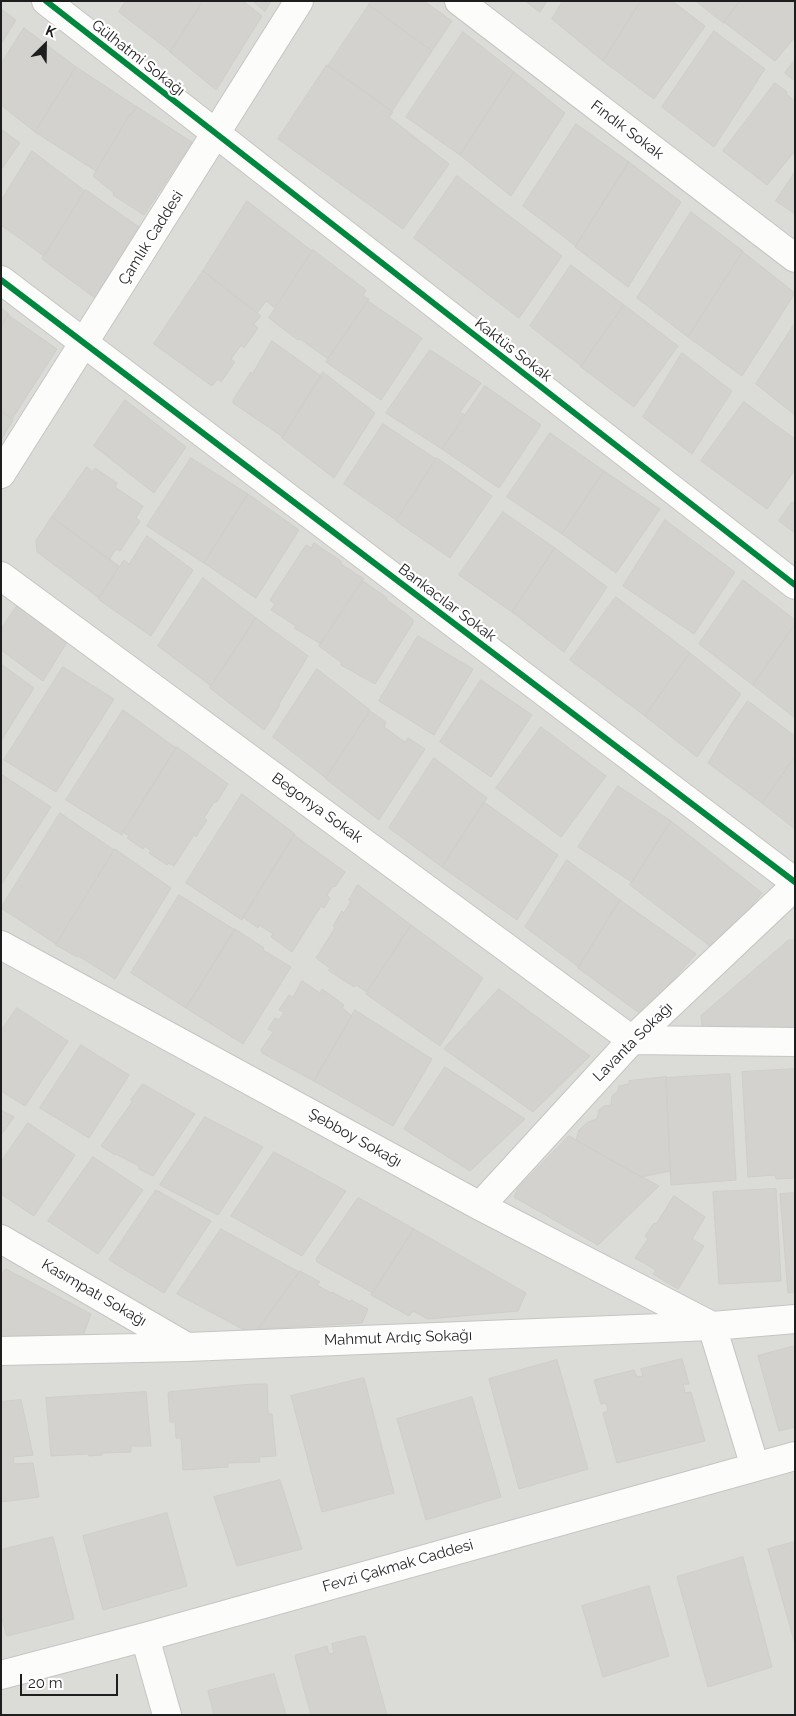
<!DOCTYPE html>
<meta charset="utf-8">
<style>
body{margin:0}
#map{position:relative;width:796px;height:1716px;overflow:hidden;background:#ecece7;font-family:Raleway,sans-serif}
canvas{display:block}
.frame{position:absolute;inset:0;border:2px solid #1e1e1e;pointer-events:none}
.north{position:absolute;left:20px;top:20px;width:50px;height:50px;-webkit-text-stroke:4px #fff;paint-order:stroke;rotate:23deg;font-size:14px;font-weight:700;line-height:20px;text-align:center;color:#1e1e1e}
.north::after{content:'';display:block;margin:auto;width:18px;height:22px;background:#1e1e1e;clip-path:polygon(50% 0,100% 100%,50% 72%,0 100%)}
.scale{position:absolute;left:20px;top:1674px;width:98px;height:22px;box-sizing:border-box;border:2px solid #1e1e1e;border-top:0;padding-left:6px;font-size:15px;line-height:18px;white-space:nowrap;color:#1e1e1e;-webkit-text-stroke:4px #fff;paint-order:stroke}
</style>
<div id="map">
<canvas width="796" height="1716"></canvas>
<div class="frame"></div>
<div class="north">K</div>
<div class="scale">20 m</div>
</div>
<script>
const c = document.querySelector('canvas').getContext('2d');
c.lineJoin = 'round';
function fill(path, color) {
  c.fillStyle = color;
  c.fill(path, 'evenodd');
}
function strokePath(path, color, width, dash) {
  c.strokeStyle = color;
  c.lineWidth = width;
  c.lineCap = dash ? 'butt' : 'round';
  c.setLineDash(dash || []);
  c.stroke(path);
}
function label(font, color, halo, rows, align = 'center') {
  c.font = font + ' Raleway,sans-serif';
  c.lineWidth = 4.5;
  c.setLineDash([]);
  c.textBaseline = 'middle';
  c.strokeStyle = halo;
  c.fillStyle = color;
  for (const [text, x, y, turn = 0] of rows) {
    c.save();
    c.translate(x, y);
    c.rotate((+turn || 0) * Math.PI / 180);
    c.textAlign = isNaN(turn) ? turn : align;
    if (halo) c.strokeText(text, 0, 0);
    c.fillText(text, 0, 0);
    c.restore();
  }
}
const residential = new Path2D(`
 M1 1H795V1715H1Z`);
const building = new Path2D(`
 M126 1H203L171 52 119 12Z
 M203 1H243L262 16 216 90 170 52Z
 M253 1H271L265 11Z
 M371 1H424L452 21 432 51 369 5Z
 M526 1H547L540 12Z
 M563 1H641L603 61 552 19Z
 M641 1H672L705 26 654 99 603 61Z
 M696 1H740L724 23Z
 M740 1H795V37L775 61 724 22Z
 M369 5 432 51 392 111 328 66Z
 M1 9 16 20 1 44Z
 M24 28 76 67 35 132 1 105V64Z
 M714 31 765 69 714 147 662 107Z
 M463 32 514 72 460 155 406 117Z
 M795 60V81L785 73Z
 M327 65 393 112 389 117 449 164 403 229 278 139Z
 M76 67 137 107 131 115 130 114 96 171 35 132Z
 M514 72 565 113 511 196 460 155Z
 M775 83 787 92 786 94 795 101V151L767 185 723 151Z
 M137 107 192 142 144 215 113 195 114 193 93 176 130 114 131 115Z
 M576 124 629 162 576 246 523 206Z
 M1 129 20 143 1 170Z
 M32 151 85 191 44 256 1 225V201Z
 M629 162 681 202 628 287 575 247Z
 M795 172V214L776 201Z
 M457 176 562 256 519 318 414 238Z
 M86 190 139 227 95 298 42 259Z
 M247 201 312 251 275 308 266 301 257 313 203 271Z
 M691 212 743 251 688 337 637 298Z
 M313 250 366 290 363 296 369 299 328 359 300 339 298 340 269 318Z
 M743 252 795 293 742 376 688 337Z
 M571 265 624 305 581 366 530 326Z
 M203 271 261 316 254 324 258 328 244 348 241 345 231 359 235 362 221 382 218 379 212 386 154 344Z
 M368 301 422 338 381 400 326 362Z
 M624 305 678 346 634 407 581 367Z
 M1 308 9 314 3 322 4 323 1 328Z
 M8 315 57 349 12 419 1 411V328Z
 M795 323V415L756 384Z
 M272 341 321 376 283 437 233 403V400L251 372 252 374Z
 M430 350 481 383 460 412 466 416 442 449 386 413Z
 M682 353 732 391 692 454 643 417Z
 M323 372 375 413 334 478 282 438Z
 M485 386 541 425 499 488 442 449Z
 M125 400 186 447 154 493 94 446Z
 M744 402 795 439V470L767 509 701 461Z
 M1 411 13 420 1 440Z
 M383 424 436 459 396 520 344 484Z
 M550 433 604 471 562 534 507 497Z
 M191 458 248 494 204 563 147 526Z
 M437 458 492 496 450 558 396 521Z
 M87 467 93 472 95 468 117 483 115 487 143 506 136 518 140 521 120 551 116 549 109 560 52 517Z
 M604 471 660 509 616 573 562 534Z
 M248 494 299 530 256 598 204 563Z
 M792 502 795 504V533L779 521Z
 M503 512 555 548 512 612 459 575Z
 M52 517 119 566 99 598 37 552 36 541Z
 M665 520 735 572 694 634 623 586Z
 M147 536 193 570 151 636 98 599 124 560 129 564Z
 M314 543 341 561V564L364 579 321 644 294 628 296 626 271 610 275 604 270 600 306 545 311 548Z
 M555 548 607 587 564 652 512 612Z
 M203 578 256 618 211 686 158 646Z
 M743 580 795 620V624L753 685 699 644Z
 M361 582H364L386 597 387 600 409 616 413 620V623L375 684 341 665 342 663 319 646Z
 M616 597 690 653 645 716 570 660Z
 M17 606 67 642 43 681 1 650V629Z
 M256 618 308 656 279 704 280 705 264 730 210 688Z
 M795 624V718L753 685Z
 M418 636 473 669 434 735 379 701Z
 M690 653 741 694 697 757 645 716Z
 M1 664 34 688 1 741Z
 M63 667 114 699 56 792 4 760Z
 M317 669 370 710 326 778 273 737Z
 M481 680 532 715 491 777 440 742Z
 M748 701 795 736V757L762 803 708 763 732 723Z
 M123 710 176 748 122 835 66 800Z
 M370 711 386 722 384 727 405 742 408 738 425 749 379 820 326 779Z
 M541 727 606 776 561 837 496 788Z
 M177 747 228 784 217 802H214L204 818 207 820 196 837 194 835 174 866 168 863 167 865 149 853 151 851 145 846 143 849 127 838 129 836 123 832Z
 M795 757V829L762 803Z
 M434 758 487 798 442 867 389 828Z
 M1 774 51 807 1 885Z
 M618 786 671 821 632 882 578 847Z
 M242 794 295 834 242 920 186 883Z
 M484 802 558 855 517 920 442 867Z
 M60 813 114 850 56 944 1 908Z
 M671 821 762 893 739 921 711 947 630 885Z
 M294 835 345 872 335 887 333 886 327 895 330 898 324 908 321 906 292 952 271 937 273 934 259 925 258 928 243 917Z
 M115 849 171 888 115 979 77 955V957L56 945Z
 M567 860 620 900 579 967 525 927Z
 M358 885 411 925 367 992 356 985 354 987 328 970 330 968 316 958 335 928 333 926 342 911 344 913 351 901 349 900Z
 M179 895 235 930 186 1008 131 973Z
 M620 900 696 954 642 1015 578 968Z
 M411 925 483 978 440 1046 366 994Z
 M235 929 264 948 263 950 291 967 243 1044 186 1008Z
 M789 940H795V1028L703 1033 701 1016Z
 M302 981 320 993 322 989 344 1005 342 1008 352 1016 314 1081 262 1053 261 1050 273 1032 268 1029 275 1018 279 1020 284 1012 279 1010 289 995 293 997Z
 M499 989 590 1056 533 1112 444 1049Z
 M17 1008 68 1041 25 1106 1 1091V1031Z
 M355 1010 432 1059 393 1126 314 1081Z
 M81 1045 129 1075 89 1138 40 1108Z
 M445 1067 525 1119 470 1171 404 1129Z
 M795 1069V1178L776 1179 775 1175 748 1177 742 1072Z
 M730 1074 736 1180 671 1185 666 1078Z
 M666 1077 670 1171 641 1177 576 1140 579 1130 588 1122 597 1119 599 1110 604 1106 611 1105 612 1096 618 1091 619 1086 629 1084V1081Z
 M143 1084 195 1114 153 1176 139 1169V1166L116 1154 115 1155 101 1146 132 1102 131 1100Z
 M1 1110 14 1117 1 1135Z
 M205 1117 263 1147 218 1215 160 1185Z
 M28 1123 75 1155 34 1216 1 1194V1162Z
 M569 1136 616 1163 659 1186 598 1245 514 1197 518 1188Z
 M274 1152 346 1191 302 1256 231 1216Z
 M93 1157 143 1190 98 1254 48 1221Z
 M776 1189 781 1281 719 1284 713 1192Z
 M156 1190 211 1221 164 1293 109 1260Z
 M795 1193V1292L788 1293 780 1194Z
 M674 1196 705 1217 692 1239 704 1246 678 1289 653 1274 656 1270 635 1258 648 1239 645 1236 654 1223 656 1224Z
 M359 1198 414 1229 373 1293 317 1262 316 1259 357 1199Z
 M221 1229 299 1272 258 1330 250 1333 177 1294Z
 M414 1229 526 1293 518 1311 428 1319 413 1311 409 1316 371 1295Z
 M6 1269 91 1314 80 1344 1 1346V1276Z
 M300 1271 320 1282 317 1285 331 1293 332 1292 350 1302 351 1300 368 1309 362 1323 258 1329Z
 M795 1346V1427L779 1431 758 1356Z
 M682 1359 689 1384H683L685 1393 691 1392 705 1441 617 1463 603 1413 608 1411 606 1403 601 1404 594 1380 634 1370 637 1377 643 1376 641 1369Z
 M557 1360 588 1469 519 1489 489 1379Z
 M364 1378 394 1493 322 1512 291 1396Z
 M252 1384H267L268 1414H272L276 1456 259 1457 260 1462 228 1463V1467L183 1470 181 1438H176L175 1422H170L168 1393 169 1392Z
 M146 1392 151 1446H131V1452L101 1453 102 1455 89 1456 88 1454 51 1456 46 1398Z
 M472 1397 501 1497 426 1520 397 1419Z
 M21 1400 33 1455 13 1457 14 1464 33 1463 39 1497 1 1502V1402Z
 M280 1480 302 1549 237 1566 214 1497Z
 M167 1513 187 1586 103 1610 83 1536Z
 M53 1537 74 1619 7 1636 1 1616V1550Z
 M795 1542V1644L768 1549Z
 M743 1557 772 1667 708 1687 677 1577Z
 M649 1586 669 1656 603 1677 582 1606Z
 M362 1636H365L387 1715H311L295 1657 296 1655 327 1646 329 1654 334 1653 332 1644Z
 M274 1674 286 1715H214L208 1691Z`);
const street = new Path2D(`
 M46 1 795 585
 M459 1 795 258
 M1 280 795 882
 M1 474 299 1
 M1 576 632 1040 795 1042
 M1 945 480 1206 712 1326
 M480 1206 632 1040 795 886
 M1 1239 187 1347
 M712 1326 755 1467
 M1 1351 187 1347 712 1326 795 1319
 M145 1637 167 1715
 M1 1675 145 1637 795 1456`);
const cycleway = new Path2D(`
 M46 1 795 585
 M1 280 795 882`);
const streetNames = [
 ["Gülhatmi Sokağı",138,58,38],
 ["Fındık Sokak",627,130,37],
 ["Çamlık Caddesi",151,238,-58],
 ["Kaktüs Sokak",513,350,38],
 ["Bankacılar Sokak",447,603,37],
 ["Begonya Sokak",317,808,36],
 ["Lavanta Sokağı",633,1042,-45],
 ["Şebboy Sokağı",355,1138,29],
 ["Kasımpatı Sokağı",94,1293,30],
 ["Mahmut Ardıç Sokağı",398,1338,-2],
 ["Fevzi Çakmak Caddesi",398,1566,-16]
];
fill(residential, '#dbdbd8');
fill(building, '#d3d2ce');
strokePath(building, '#cfcec8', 1);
strokePath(street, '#c5c5c3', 30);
strokePath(street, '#fcfcfb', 28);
strokePath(cycleway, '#00873e', 6);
label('15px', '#1e1e1e', '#fff', streetNames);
</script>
